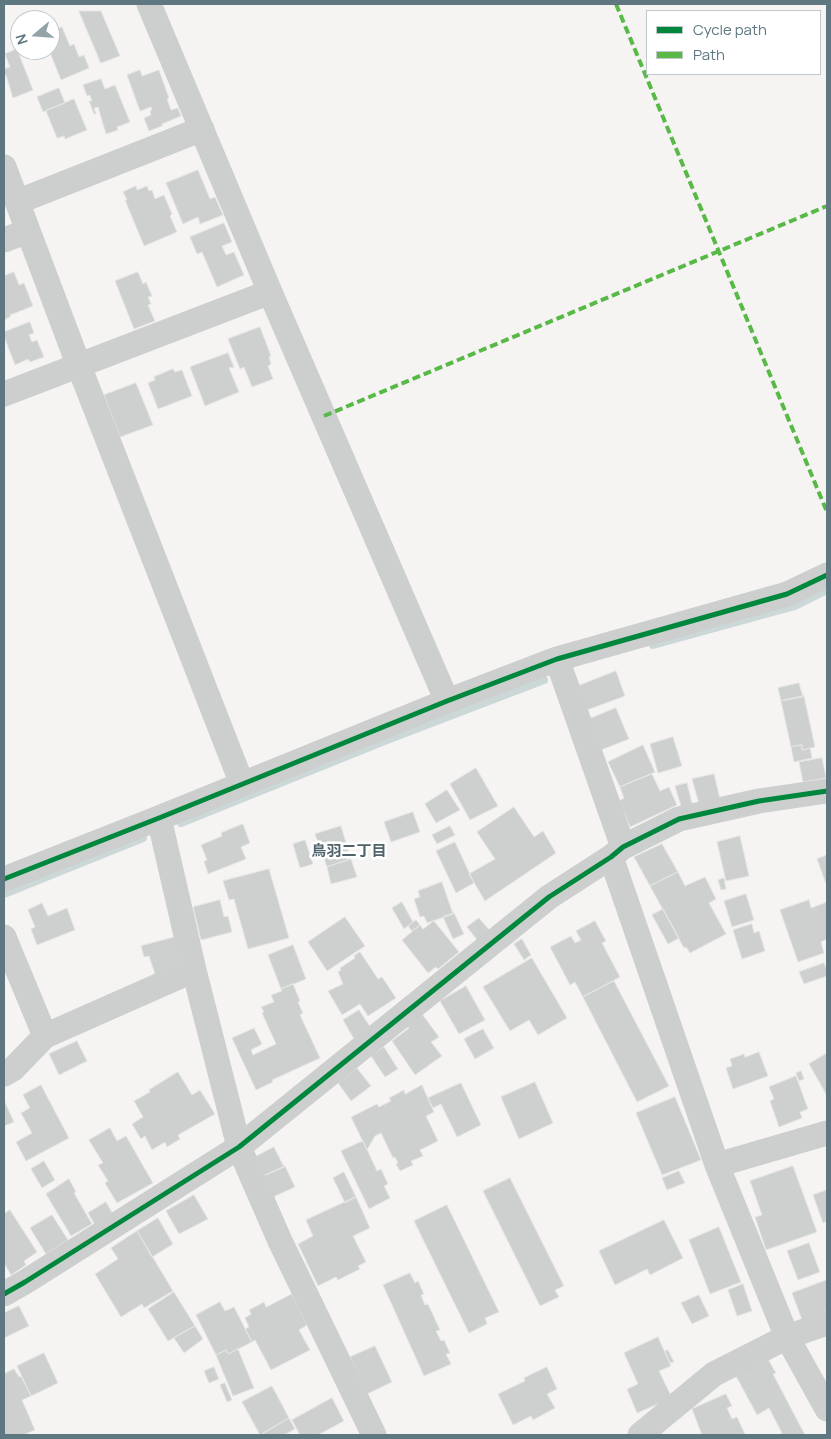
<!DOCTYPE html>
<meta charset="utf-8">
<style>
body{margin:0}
#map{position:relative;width:831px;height:1439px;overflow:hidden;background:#f5f4f3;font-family:Manrope,sans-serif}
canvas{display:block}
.frame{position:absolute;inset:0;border:5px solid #5e7780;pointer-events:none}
.legend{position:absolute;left:646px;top:10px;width:175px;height:65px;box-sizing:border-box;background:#fff;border:1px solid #bfc9cc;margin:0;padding:6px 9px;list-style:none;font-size:15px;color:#5e7780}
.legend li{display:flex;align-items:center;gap:10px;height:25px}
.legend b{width:25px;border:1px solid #bfc9cc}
.north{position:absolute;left:10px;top:10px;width:50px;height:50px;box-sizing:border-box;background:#fff;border:1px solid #bfc9cc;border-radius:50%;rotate:252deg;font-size:14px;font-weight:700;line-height:20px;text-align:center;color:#5e7780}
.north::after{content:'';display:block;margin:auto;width:18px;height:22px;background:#93a3a8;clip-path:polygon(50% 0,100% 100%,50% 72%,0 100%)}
</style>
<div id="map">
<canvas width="831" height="1439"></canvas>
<div class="frame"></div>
<ul class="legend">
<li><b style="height:6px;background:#00873e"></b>Cycle path</li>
<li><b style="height:6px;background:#58b947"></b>Path</li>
</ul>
<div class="north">N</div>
</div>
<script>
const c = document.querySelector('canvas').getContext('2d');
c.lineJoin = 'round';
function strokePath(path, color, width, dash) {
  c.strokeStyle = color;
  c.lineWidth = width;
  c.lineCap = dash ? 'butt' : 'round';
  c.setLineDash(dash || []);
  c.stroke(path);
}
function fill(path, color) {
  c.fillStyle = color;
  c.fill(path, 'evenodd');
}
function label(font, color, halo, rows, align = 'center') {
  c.font = font + ' Manrope,"Noto Sans JP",sans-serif';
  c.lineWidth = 5;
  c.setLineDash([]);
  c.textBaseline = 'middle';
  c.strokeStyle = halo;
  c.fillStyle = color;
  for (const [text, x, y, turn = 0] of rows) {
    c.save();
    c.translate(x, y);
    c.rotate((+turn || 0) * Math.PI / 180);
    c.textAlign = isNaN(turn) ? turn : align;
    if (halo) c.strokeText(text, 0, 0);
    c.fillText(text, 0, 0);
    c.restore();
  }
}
const stream = new Path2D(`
 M653 645 795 606 827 590
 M181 823 387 740 544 680
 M4 894 143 838`);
const building = new Path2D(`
 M79 11H101L120 56 101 63Z
 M62 27 70 46 74 44 79 57 84 55 89 68 61 80 49 50H50V32Z
 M17 49 33 90 13 98 6 75 4 76V69L10 67 5 54Z
 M140 70 142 76 159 70 169 98 167 99 171 110 178 108 181 116 162 124V126L149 131 144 118 151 115 150 112 152 109 151 107 140 111 127 75Z
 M101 79 105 89 115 85 130 122 117 127 118 130 106 134 98 107 94 108 96 114H94L89 101H92L90 95 87 96 83 85Z
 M59 88 65 103 43 112 37 97Z
 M74 99 87 130 65 139 64 136 57 138 46 111Z
 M198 170 210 199 215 197 223 215 200 224 198 217 183 224 166 183Z
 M136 186 137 190 147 186 149 191 152 190 155 199 164 195 172 214 170 216 177 232 144 246 125 200H127L123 192Z
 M224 223 232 242 222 246 226 255 234 252 244 275 217 287 202 252 197 254 190 237Z
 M14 272 19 285 24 283 33 306 10 315V317L4 320V276Z
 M138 272 143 284 146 282 152 296 148 297 151 304 148 305 155 321 134 329 115 281Z
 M30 322 34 333 29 335 32 342 37 340 44 357 30 362 28 359 15 365 4 336V332Z
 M260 327 271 356 269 357 271 364 268 366 273 379 252 387 244 367 240 369 228 339Z
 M228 353 234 367 229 368 239 392 205 406 190 367Z
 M173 369 175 372 182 370 192 396 158 409 148 383 155 380 154 377Z
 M136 383 153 425 120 437 104 395Z
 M616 671 625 696 587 710 578 686Z
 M799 683 803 697 781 701 778 688Z
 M804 696 815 747 802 750V745L791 747 781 701Z
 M616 708 629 739 601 750 589 719Z
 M673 737 682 766 658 773 650 744Z
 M643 745 655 772 620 787 608 762Z
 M802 745V750L810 748 812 758 794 762 791 747Z
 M822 758 826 778 803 782 799 762Z
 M476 768 498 806 470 820 450 784Z
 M652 774 660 791 669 787 677 805 630 827 619 801 624 798 620 787Z
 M714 774 720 799 699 804 692 779Z
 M687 783 693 807 682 810 675 786Z
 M447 790 460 810 436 823 425 804Z
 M514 807 534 837 543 831 556 853 485 901 469 874 495 859 477 832Z
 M413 812 420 832 391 842 384 822Z
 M243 824 250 843 241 847 246 859 208 874 204 861 207 860 201 845 222 836 221 833Z
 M341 826 351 859 327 867 315 834Z
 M450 826 455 835 437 844 432 835Z
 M740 836 749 876 726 881 717 842Z
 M305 840 313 864 300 868 293 844Z
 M455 842 474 883 456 893 436 851Z
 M662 844 678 872 650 886 634 857Z
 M827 855V884H826L817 859Z
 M351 859 357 877 331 884 327 867Z
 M269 869 289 938 248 949 234 899 229 900 223 881Z
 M678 872 685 886 705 877 716 899 709 903 726 934 690 953 686 947 684 948 650 886Z
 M724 878 726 889 721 890 718 880Z
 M442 882 453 914 427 923 424 916 420 917 414 899 420 897 418 891Z
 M746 894 754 920 732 927 724 901Z
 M220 900 224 917 228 916 232 932 201 940 193 907Z
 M809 900 811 908 827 902V939L821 942 824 953 798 962 780 910Z
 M402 902 413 922 404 929 392 908Z
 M42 903 48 916 67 908 75 930 37 945 31 929 35 927 28 910Z
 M663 909 679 938 668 944 652 915Z
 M454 913 464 934 453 939 443 917Z
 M345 917 365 946 327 971 308 942Z
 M479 918 491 932 478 941 467 927Z
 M416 920 420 925 412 931 408 926Z
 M434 921 459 952 438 969 436 967 428 973 402 940 420 925 423 929Z
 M595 921 606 941 602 943 620 977 583 997 575 982 570 985 550 947 571 936 575 943 581 940 576 931Z
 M752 924 754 933 759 931 765 951 742 959 733 930Z
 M175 937 185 971 155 974 149 956 144 957 141 946Z
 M522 939 531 955 524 960 514 944Z
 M293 945 306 979 281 989 268 955Z
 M360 952 378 979 382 977 396 998 368 1016 360 1004 342 1015 328 991 343 984 338 972 341 970 340 968 355 958 354 956Z
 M532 958 567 1018 538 1035 529 1020 510 1031 483 987Z
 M824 963 827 970V976L804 984 799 972Z
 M614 981 669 1086 637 1102 583 997Z
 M293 984 300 1001 298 1002 303 1013 300 1015 320 1058 272 1080 273 1082 256 1090 232 1038 254 1028 262 1044 251 1050 253 1055 276 1044 262 1013 264 1012 261 1007 274 1002 271 995 282 991 281 989Z
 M466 986 485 1020 459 1034 440 1001Z
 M359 1010 371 1028 354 1039 343 1020Z
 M422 1014 439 1037 431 1042 442 1056 415 1075 392 1041 409 1028 406 1026Z
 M483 1029 494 1048 475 1059 464 1039Z
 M77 1041 87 1061 59 1075 49 1054Z
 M384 1047 398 1069 385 1077 371 1056Z
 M759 1052 768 1076 733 1089 726 1068 732 1066 730 1059 744 1054 745 1057Z
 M827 1053V1094H826L809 1064Z
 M357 1068 371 1086 351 1101 338 1083Z
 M801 1071 804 1079 799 1081 796 1073Z
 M178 1072 192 1095 200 1090 215 1114 178 1135 180 1139 167 1147 165 1142 152 1150 145 1136 141 1139 132 1124 143 1117 134 1101 150 1092 149 1090Z
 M796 1076 808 1109 800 1112 802 1118 779 1127 770 1101 774 1099 769 1087Z
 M535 1082 553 1123 519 1139 501 1097Z
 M461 1083 481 1125 457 1137 441 1104 433 1108 428 1098Z
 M41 1085 69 1138 26 1161 16 1142 32 1133 21 1113 30 1108 23 1095Z
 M422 1085 434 1112 426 1116 438 1141 420 1150 423 1156 411 1161 413 1165 400 1171 396 1164 398 1163 395 1157 393 1158 381 1133 375 1136 367 1150 351 1117 377 1104 379 1107 391 1101 389 1098 404 1090 405 1094Z
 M675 1097 701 1160 662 1175 636 1113Z
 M4 1100 14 1122 4 1126Z
 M110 1128 117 1141 126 1136 153 1183 117 1203 105 1183 108 1181 98 1165 103 1163 89 1140Z
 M363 1141 377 1171 381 1169 388 1184 384 1186 390 1198 369 1209 341 1151Z
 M274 1147 284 1167 264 1176 255 1157Z
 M44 1161 55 1180 42 1188 31 1169Z
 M285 1166 295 1187 273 1197 264 1176Z
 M793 1166 817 1232 766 1250 755 1217 762 1215 750 1181Z
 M679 1171 685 1183 667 1190 662 1178Z
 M344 1172 356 1197 345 1203 333 1178Z
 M510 1178 564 1286 555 1290 559 1297 540 1306 483 1191Z
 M69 1179 76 1192 74 1193 92 1224 71 1236 46 1194Z
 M827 1190V1221L823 1223 813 1195Z
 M194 1195 208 1219 179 1234 166 1211Z
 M356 1197 370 1228 353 1236 366 1262 358 1266 360 1269 338 1280 336 1277 318 1286 298 1244 313 1236 306 1220Z
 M106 1202 113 1214 95 1225 88 1213Z
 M447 1205 499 1312 485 1318 487 1324 469 1333 414 1221Z
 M10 1210 37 1252 24 1261 26 1265 11 1275 4 1263V1214Z
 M52 1215 68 1240 46 1254 30 1228Z
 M158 1218 173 1244 152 1257 137 1231Z
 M664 1220 683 1258 650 1275 647 1269 615 1285 599 1251Z
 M719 1227 741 1282 710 1294 689 1240Z
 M137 1231 173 1291 144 1308 142 1304 121 1317 95 1274 118 1259 111 1248Z
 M809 1243 820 1272 798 1280 787 1251Z
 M410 1273 415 1283 418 1281 424 1294 421 1295 425 1305 428 1304 440 1330 436 1331 441 1341 444 1340 450 1353 446 1354 451 1364 424 1376 383 1285Z
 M827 1280V1310L802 1320 792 1293Z
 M743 1284 752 1311 737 1316 728 1290Z
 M174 1292 195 1326 168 1341 148 1309Z
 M292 1294 307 1325 299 1330 310 1350 271 1370 255 1340 252 1342 245 1329 249 1327 245 1318 251 1314 249 1310 264 1302 266 1307Z
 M699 1295 709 1316 692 1324 681 1303Z
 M220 1302 225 1311 234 1307 252 1342 228 1354 226 1350 216 1355 196 1315Z
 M19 1306 29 1326 4 1338V1313Z
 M195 1326 203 1339 184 1353 174 1338Z
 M658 1337 671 1366 659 1371 672 1398 637 1413 627 1389 638 1384 624 1353Z
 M375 1346 392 1382 367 1394 350 1357Z
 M238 1349 254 1388 233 1396 216 1355 226 1350 228 1354Z
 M668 1350 674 1362 670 1363 665 1351Z
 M44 1353 58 1383 31 1396 17 1366Z
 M768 1359 776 1373 773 1374 805 1435H778L782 1433 769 1408 757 1415 736 1376Z
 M214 1367 219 1379 209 1383 204 1371Z
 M547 1367 557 1389 547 1394 555 1408 533 1420 531 1416 513 1425 498 1394 525 1381 524 1378Z
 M14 1369 19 1377 21 1376 31 1396 22 1400 35 1430 23 1435H4V1374Z
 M225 1383 232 1400 227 1402 220 1385Z
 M272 1386 289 1418 260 1435 242 1402Z
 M726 1394 732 1406 727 1408 732 1419 737 1417 745 1434 742 1435H702L692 1409Z
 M332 1398 344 1421 318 1435H300L292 1420Z
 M289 1418 295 1429 284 1435H261Z`);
const minor = new Path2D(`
 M149 4 270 292 447 701
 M4 167 79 366 242 784
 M17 202 202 129
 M4 240 28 231
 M4 394 270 292
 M557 659 623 847
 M159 818 194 970 239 1147 280 1241 374 1435
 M611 857 717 1165 787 1337 827 1409
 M4 879 159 818 447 701 557 659 787 594 827 575
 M4 937 45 1036
 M4 1074 13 1069 45 1036 194 970
 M717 1165 827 1133
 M4 1294 25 1282 239 1147 549 897 611 857 623 847 679 819 759 801 827 791
 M640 1435 714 1374 787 1337 827 1323`);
const quiet = new Path2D(`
 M616 4 827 512
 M324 416 827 206`);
const cycleway = new Path2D(`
 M4 879 159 818 447 701 557 659 787 594 827 575
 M4 1294 25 1282 239 1147 549 897 611 857 623 847 679 819 759 801 827 791`);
const neighbourhoodNames = [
 ["鳥羽二丁目",349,852]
];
strokePath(stream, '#ccd7d8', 8);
fill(building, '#ced0d0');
strokePath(building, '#e4e4e2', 1);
strokePath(minor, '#cdcece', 25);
strokePath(quiet, '#58b947', 4, [8, 4]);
strokePath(cycleway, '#00873e', 5);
label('bold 15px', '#50636a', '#fff', neighbourhoodNames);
</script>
